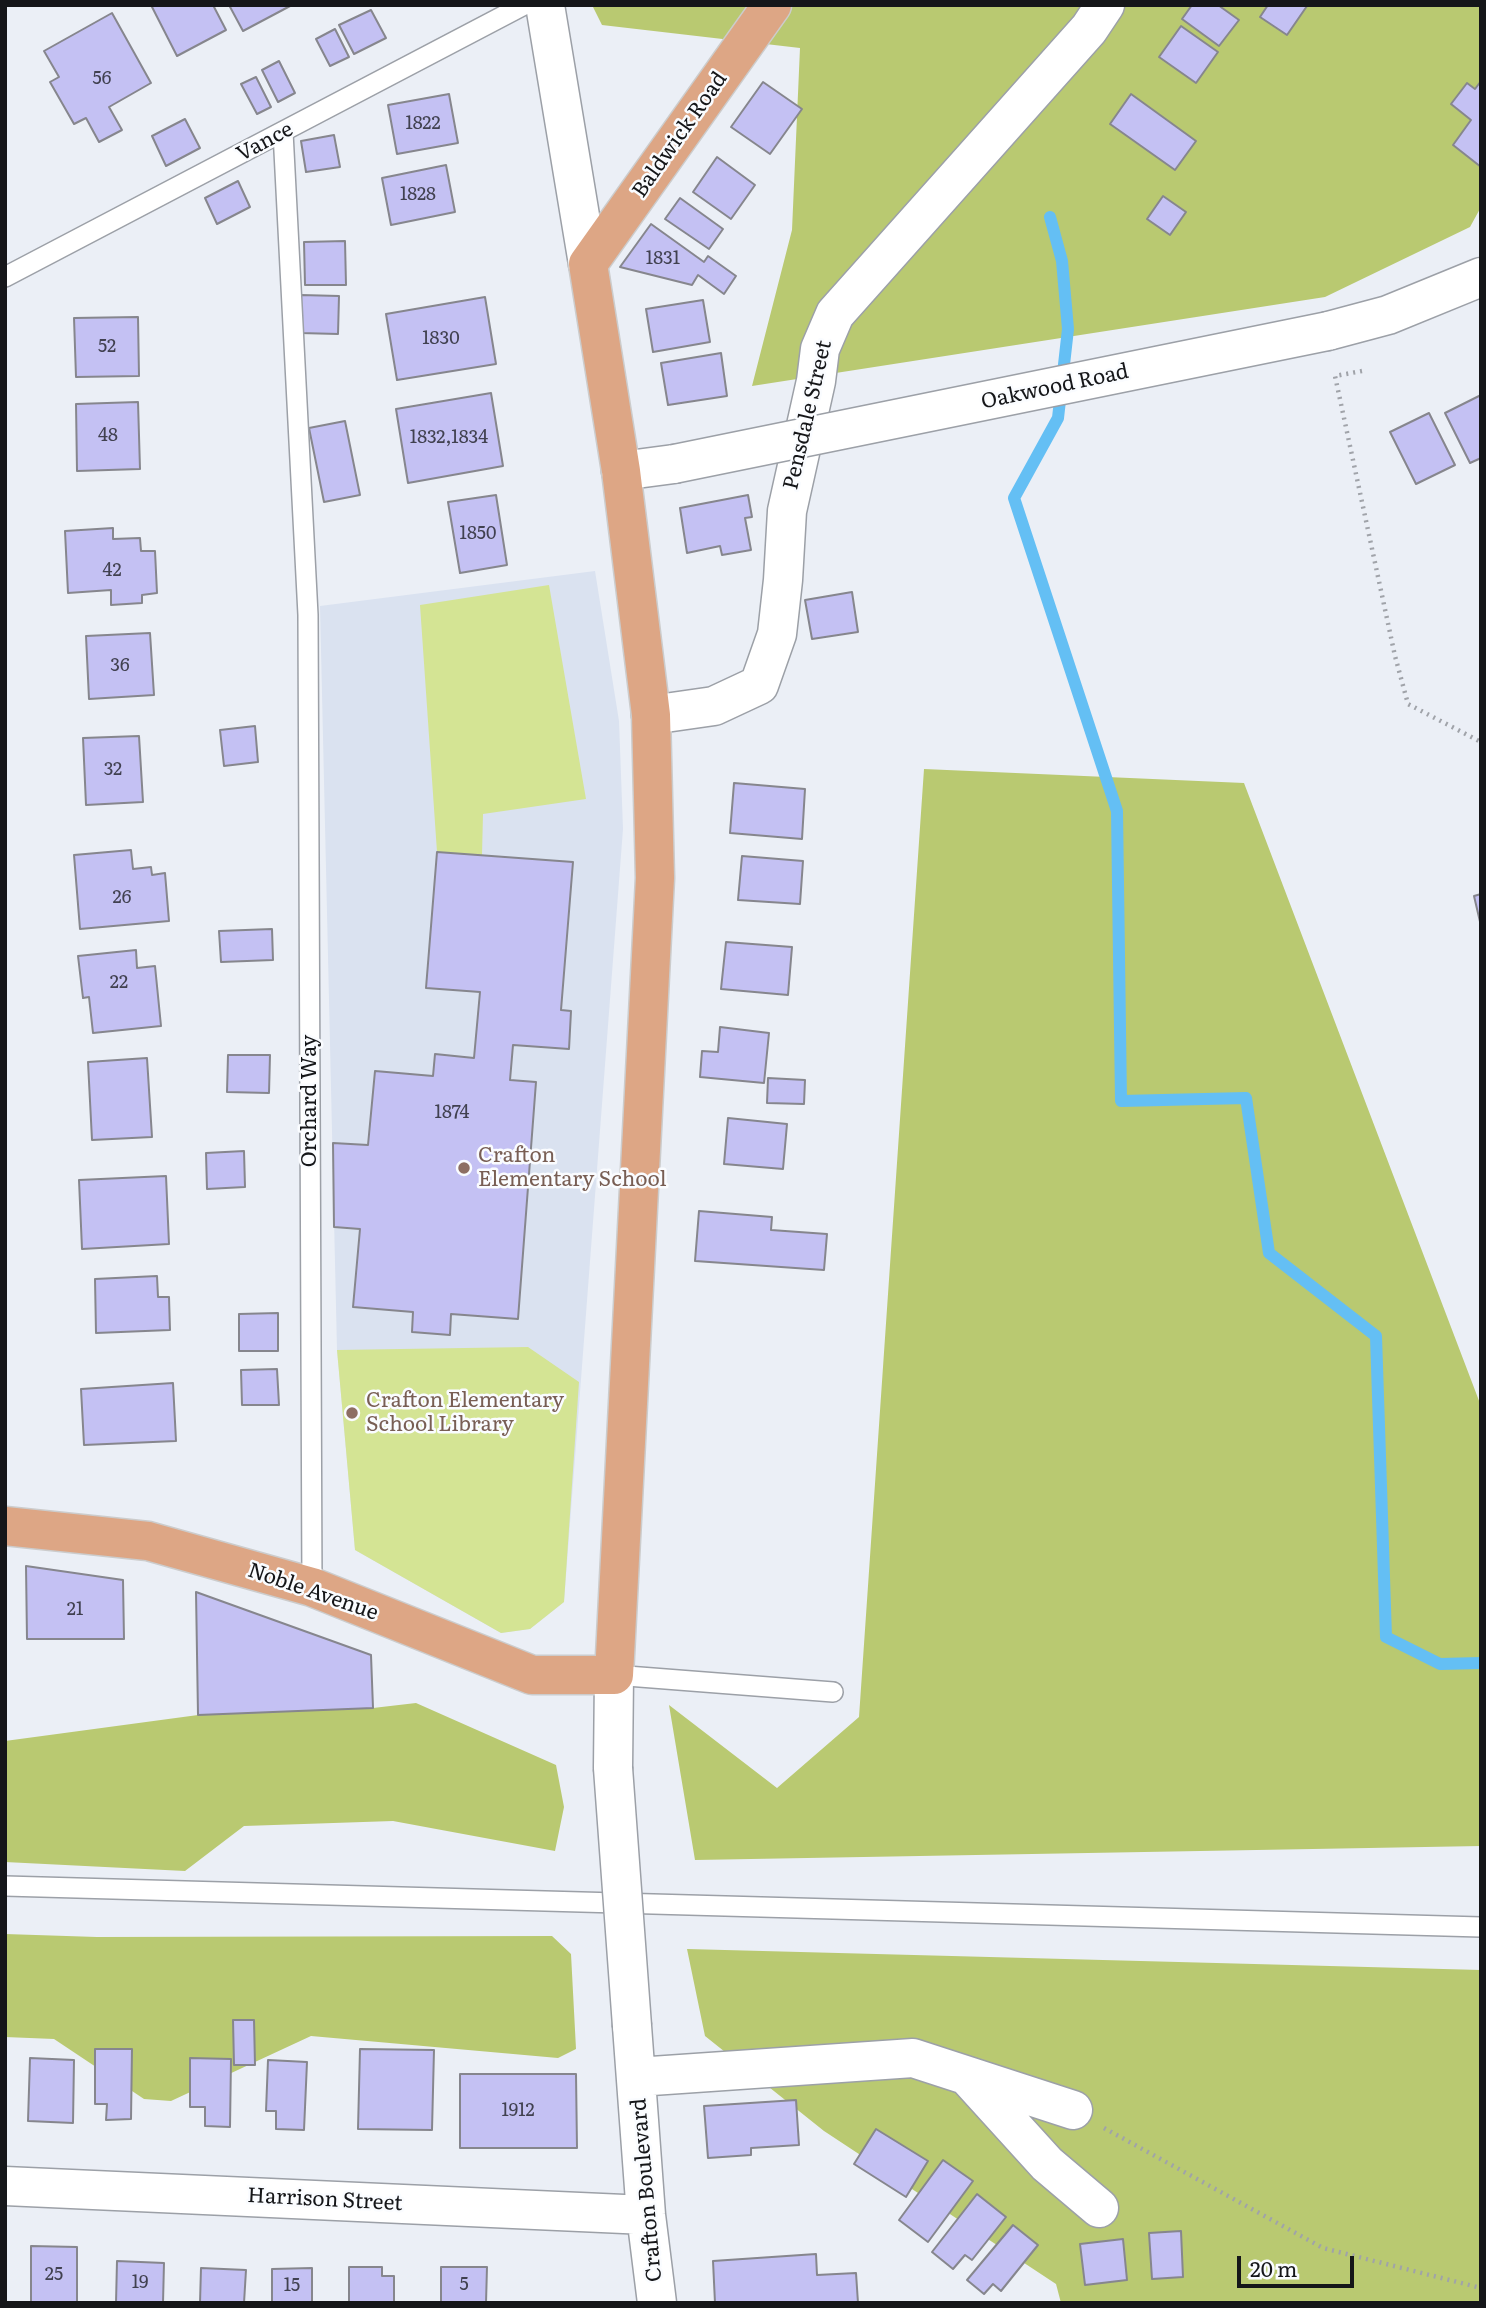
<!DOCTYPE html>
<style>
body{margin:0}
#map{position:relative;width:1486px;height:2308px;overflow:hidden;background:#ebeff6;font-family:Literata,serif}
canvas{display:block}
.frame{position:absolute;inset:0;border:7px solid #151619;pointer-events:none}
.scale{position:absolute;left:1237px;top:2256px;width:117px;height:32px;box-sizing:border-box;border:4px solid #151619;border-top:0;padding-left:9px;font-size:21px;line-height:24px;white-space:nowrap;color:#151619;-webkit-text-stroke:5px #fafcff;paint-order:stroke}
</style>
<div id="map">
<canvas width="1486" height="2308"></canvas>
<div class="frame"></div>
<div class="scale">20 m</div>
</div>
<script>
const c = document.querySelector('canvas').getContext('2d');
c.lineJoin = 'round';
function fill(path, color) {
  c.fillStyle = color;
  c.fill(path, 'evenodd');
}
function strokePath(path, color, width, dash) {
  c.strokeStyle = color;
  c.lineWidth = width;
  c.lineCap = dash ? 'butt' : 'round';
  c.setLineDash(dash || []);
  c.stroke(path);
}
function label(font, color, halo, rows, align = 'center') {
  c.font = font + ' Literata,serif';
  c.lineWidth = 5;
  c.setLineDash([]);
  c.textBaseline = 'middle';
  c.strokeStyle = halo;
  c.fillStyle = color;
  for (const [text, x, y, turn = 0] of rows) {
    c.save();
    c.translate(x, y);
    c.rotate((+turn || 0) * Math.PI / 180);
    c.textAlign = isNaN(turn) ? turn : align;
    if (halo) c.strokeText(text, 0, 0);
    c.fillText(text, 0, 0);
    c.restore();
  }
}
const built = new Path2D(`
 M595 571 619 721 623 829 564 1602 530 1629 501 1633 355 1550 337 1350 320 606Z`);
const green = new Path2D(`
 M549 585 586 799 483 814 482 855 437 852 420 605Z
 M528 1347 579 1382 564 1602 530 1629 501 1633 355 1550 337 1350Z`);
const forest = new Path2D(`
 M592 5H1481V207L1470 227 1325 297 752 386 792 230 800 48 602 25Z
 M924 769 1244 783 1481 1406V1846L695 1860 669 1705 777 1788 859 1717Z
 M416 1703 556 1765 564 1807 555 1851 393 1821 244 1826 185 1871 5 1862V1741L198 1715 373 1708Z
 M5 1934 97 1937 552 1936 571 1954 576 2049 558 2058 311 2036 171 2101 144 2099 54 2039 5 2037Z
 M687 1949 1481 1970V2303H1061L1056 2284 824 2131 705 2036Z`);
const stream = new Path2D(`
 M1050 217 1062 261 1068 329 1058 418 1014 498 1117 811 1121 1101 1246 1098 1269 1253 1376 1336 1386 1637 1440 1664 1481 1663`);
const building = new Path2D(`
 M151 5H213L226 30 177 56Z
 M229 5H292L243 31Z
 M1192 5H1218L1239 20 1219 46 1182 19Z
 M1268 5H1306L1307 6 1287 35 1260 17Z
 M371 10 386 38 354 54 339 25Z
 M112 13 151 83 109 107 122 130 99 142 86 118 74 124 50 82 59 77 44 51Z
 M1181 26 1218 52 1196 83 1159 57Z
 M335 29 349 57 330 66 316 39Z
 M279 61 295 93 278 102 262 70Z
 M256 77 271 107 257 114 241 84Z
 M1481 81V167L1453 145 1471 120 1451 104 1467 83 1475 89Z
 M763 82 802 109 770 154 731 127Z
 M449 94 458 143 397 154 388 105Z
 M1131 94 1196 141 1175 170 1110 124Z
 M185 119 200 148 166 166 152 136Z
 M334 135 340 167 306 172 301 141Z
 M717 157 755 185 731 219 693 192Z
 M446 165 455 212 391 225 382 178Z
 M238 181 250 207 217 224 205 198Z
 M1163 196 1186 212 1170 235 1147 219Z
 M680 198 723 229 709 249 665 219Z
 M651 224 704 262 708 256 736 276 724 294 698 275 692 285 620 267Z
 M345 241 346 285H305L304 242Z
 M301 295 339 296 338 334 300 333Z
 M485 297 496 364 397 380 386 314Z
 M703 300 710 342 653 352 646 309Z
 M138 317 139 376 76 377 74 318Z
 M721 353 727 396 668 405 661 363Z
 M491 393 503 466 408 483 396 409Z
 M1481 395V458L1470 463 1445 413Z
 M138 402 140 469 77 471 76 404Z
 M1429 413 1455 465 1416 484 1390 432Z
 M345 421 360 495 324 502 309 428Z
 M496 495 507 565 460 573 448 502Z
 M748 495 752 517 745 518 751 550 722 555 720 546 687 553 680 508Z
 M113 528V539L140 538 141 551H155L157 593 142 595V603L111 605V590L68 593 65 531Z
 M852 592 858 632 812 639 805 600Z
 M150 633 154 695 89 699 86 636Z
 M255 726 258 762 224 766 220 730Z
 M139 736 143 802 86 805 83 738Z
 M734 783 805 789 802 839 730 833Z
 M131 850 133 869 151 867 152 875 165 873 169 921 80 929 74 855Z
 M437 852 573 862 561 1010 571 1011 569 1049 513 1045 510 1080 536 1082 518 1319 451 1314 450 1335 412 1332 413 1312 353 1307 360 1229 334 1227 333 1143 368 1145 375 1071 433 1076 435 1054 474 1058 480 992 426 988Z
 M742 856 803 861 800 904 738 900Z
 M1481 894V926L1474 896Z
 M272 929 273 960 221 962 219 931Z
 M726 942 792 947 788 995 721 989Z
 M136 950 137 968 155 966 161 1026 93 1033 89 997 83 998 78 956Z
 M720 1027 769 1033 764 1083 700 1077 702 1051 718 1052Z
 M228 1055H270L269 1093 227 1092Z
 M147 1058 152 1137 92 1140 88 1062Z
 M768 1078 805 1080 804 1104 767 1103Z
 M728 1118 787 1124 783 1169 724 1164Z
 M244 1151 245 1187 207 1189 206 1153Z
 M166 1176 169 1244 82 1249 79 1180Z
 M699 1211 772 1217 771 1230 827 1234 824 1270 695 1261Z
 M157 1276 158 1297H169L170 1330 96 1333 95 1279Z
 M278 1313V1351H239V1314Z
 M277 1369 279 1405H242L241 1370Z
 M173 1383 176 1441 84 1445 81 1389Z
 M26 1566 123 1580 124 1639H27Z
 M196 1592 371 1655 373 1708 198 1715Z
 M233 2020H254L255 2065H234Z
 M95 2049H132L131 2119 106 2120 107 2104H95Z
 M360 2049 434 2050 432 2130 358 2129Z
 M30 2058 74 2060 73 2123 28 2121Z
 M190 2058 231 2059 230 2127 205 2126V2107H190Z
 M268 2060 307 2062 304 2130 276 2129V2111H266Z
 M460 2074H576L577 2148H460Z
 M796 2100 799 2145 751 2148V2155L708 2158 704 2106Z
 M876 2129 928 2161 906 2197 854 2164Z
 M943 2160 973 2181 928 2242 899 2220Z
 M977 2194 1006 2217 972 2260 965 2255 953 2269 932 2252Z
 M1013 2225 1038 2245 1001 2291 993 2284 984 2294 967 2280Z
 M1181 2231 1183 2277 1152 2279 1149 2233Z
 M1123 2239 1127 2280 1085 2285 1080 2244Z
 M31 2246 77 2247V2303H31Z
 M816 2254 817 2275 856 2273 858 2303H715L713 2261Z
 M117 2261 164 2263 163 2303H116Z
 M349 2267H382V2276H394V2303H349Z
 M441 2267H487L486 2303H441Z
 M201 2268 246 2270 244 2303H200Z
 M312 2268V2303H272V2269Z`);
const path = new Path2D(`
 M1362 371 1335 376 1395 656 1408 704 1481 742
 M1104 2128 1323 2248 1481 2288`);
const service = new Path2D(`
 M283 132 308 615 312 1587
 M5 277 524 5
 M614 1675 833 1692
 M5 1886 1481 1927`);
const minor = new Path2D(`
 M1328 331 1388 315 1481 277
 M621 471 674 464
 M651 715 714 706 759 685 777 634 783 580 787 511 816 381 820 349 835 314 1089 29 1105 5
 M613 1768 614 1675
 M632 2026 646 2215 657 2303
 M637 2077 913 2058 1073 2110
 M968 2077 1047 2164 1099 2208
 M5 2186 646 2215`);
const secondary = new Path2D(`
 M545 5 588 264`);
const primary = new Path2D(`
 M5 1526 148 1541 312 1587 532 1675H614L655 878 651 715 621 471 588 264 772 5`);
const minorBridge = new Path2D(`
 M674 464 1328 331
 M613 1768 632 2026`);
const markers = [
 [464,1168,7,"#8d6e63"],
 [352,1413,7,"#8d6e63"]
];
const numberNames = [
 ["56",102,79],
 ["1822",423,124],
 ["1828",418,195],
 ["1831",663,259],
 ["1830",441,339],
 ["52",107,347],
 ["48",108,436],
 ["1832,1834",449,438],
 ["1850",478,534],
 ["42",112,571],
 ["36",120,666],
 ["32",113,770],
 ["26",122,898],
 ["22",119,983],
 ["1874",452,1113],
 ["21",75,1610],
 ["1912",518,2111],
 ["25",54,2275],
 ["19",140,2283],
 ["5",464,2285],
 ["15",292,2286]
];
const streetNames = [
 ["Baldwick Road",680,135,-55],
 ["Vance",265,142,-28],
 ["Oakwood Road",1055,387,-12],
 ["Pensdale Street",808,415,-77],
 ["Orchard Way",310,1101,-90],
 ["Noble Avenue",313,1592,19],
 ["Crafton Boulevard",647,2190,-95],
 ["Harrison Street",325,2200,3]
];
const educationNames = [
 ["Crafton",478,1156],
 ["Elementary School",478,1180],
 ["Crafton Elementary",366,1401],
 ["School Library",366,1425]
];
fill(built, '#dae2f0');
fill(green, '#d4e494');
fill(forest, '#b9c971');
strokePath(stream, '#64bff4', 12);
fill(building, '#c4c1f3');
strokePath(building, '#86868d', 2);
strokePath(service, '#9ca0a7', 22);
strokePath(minor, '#9ca0a7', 41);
strokePath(secondary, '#9ca0a7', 41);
strokePath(primary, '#ccc', 41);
strokePath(path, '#a0a3a9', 4.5, [2, 5]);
strokePath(service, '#fff', 19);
strokePath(minor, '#fff', 38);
strokePath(secondary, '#fff', 38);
strokePath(primary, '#dda685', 38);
strokePath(minorBridge, '#9ca0a7', 41, []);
strokePath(minorBridge, '#fff', 38);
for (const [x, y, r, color] of markers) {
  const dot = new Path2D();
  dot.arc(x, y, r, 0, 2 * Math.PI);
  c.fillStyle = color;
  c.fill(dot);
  strokePath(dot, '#fafcff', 2.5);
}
label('18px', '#414150', null, numberNames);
label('21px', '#151619', '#fafcff', streetNames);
label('21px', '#785e54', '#fafcff', educationNames, 'left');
</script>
